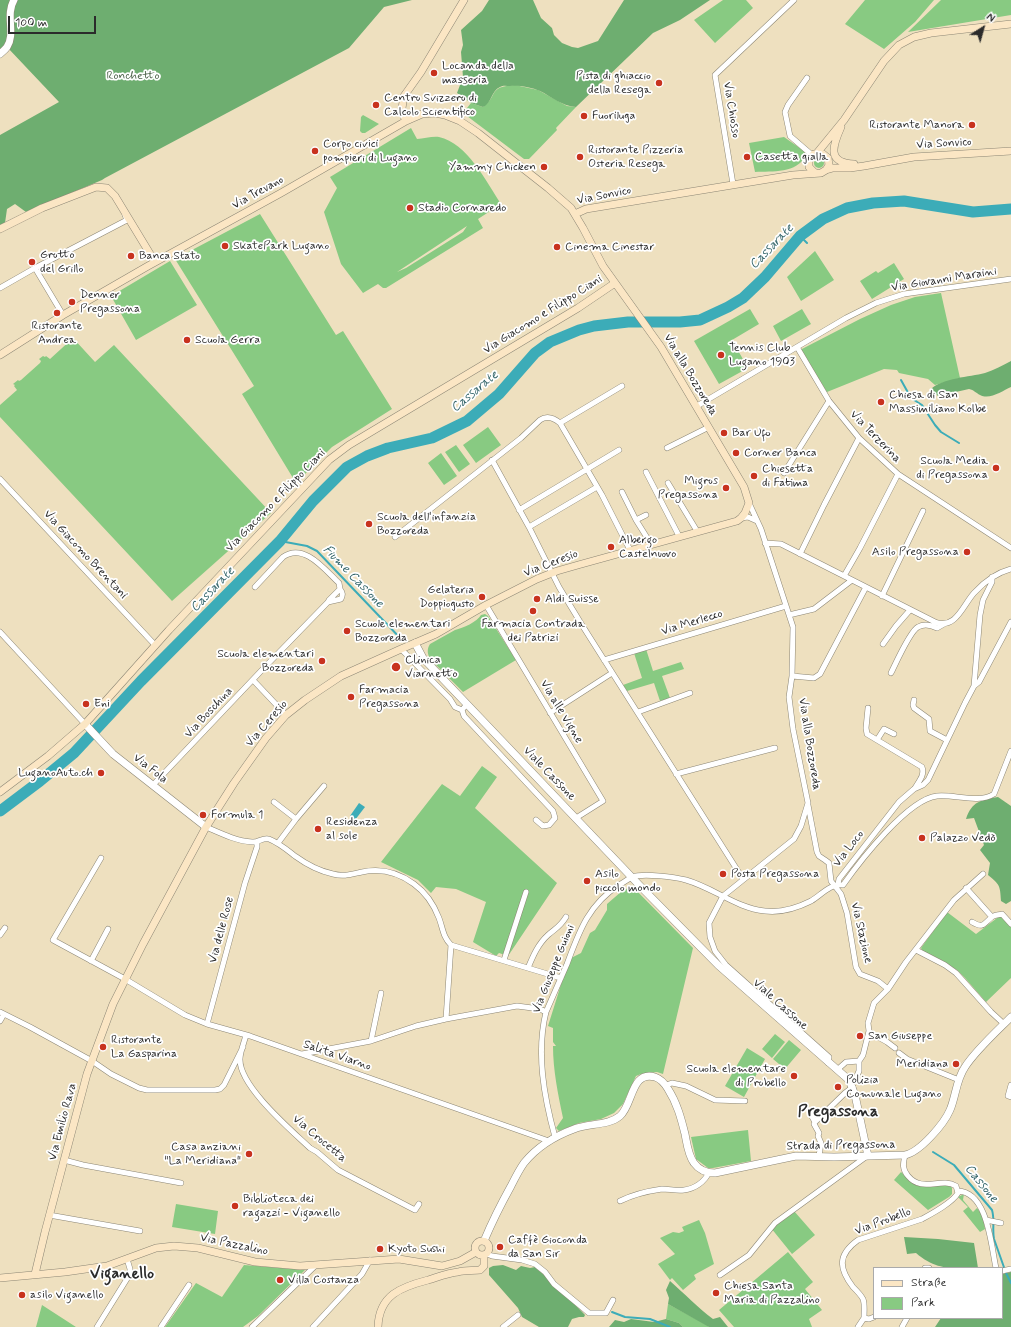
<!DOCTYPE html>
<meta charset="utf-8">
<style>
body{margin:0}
#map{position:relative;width:1011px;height:1327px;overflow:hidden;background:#eee0bf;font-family:Mynerve,sans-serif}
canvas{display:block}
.legend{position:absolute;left:873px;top:1267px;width:130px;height:52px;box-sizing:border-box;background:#fff;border:1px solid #aaa;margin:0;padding:5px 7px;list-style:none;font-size:12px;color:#2b2b2b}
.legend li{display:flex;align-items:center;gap:8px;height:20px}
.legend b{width:20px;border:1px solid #aaa}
.north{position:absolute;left:963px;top:8px;width:40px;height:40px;-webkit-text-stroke:3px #fff;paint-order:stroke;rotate:37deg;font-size:11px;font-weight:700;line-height:16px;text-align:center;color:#2b2b2b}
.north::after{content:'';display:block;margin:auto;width:14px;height:18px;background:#2b2b2b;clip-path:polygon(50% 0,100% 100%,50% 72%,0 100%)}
.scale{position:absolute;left:8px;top:16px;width:88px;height:18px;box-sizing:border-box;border:2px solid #2b2b2b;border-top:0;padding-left:5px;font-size:12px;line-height:14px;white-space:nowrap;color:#2b2b2b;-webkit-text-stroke:3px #fff;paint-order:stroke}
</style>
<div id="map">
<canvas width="1011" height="1327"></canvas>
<ul class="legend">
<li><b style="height:5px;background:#fbe6c4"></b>Straße</li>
<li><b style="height:11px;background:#88ca82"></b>Park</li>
</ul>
<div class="north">N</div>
<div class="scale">100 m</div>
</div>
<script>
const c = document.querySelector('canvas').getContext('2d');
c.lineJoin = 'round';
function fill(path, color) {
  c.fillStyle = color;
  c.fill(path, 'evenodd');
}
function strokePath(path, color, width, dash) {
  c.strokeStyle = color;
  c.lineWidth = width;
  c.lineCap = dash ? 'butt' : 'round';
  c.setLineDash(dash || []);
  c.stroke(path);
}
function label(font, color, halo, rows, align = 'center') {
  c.font = font + ' Mynerve,sans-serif';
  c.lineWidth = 3.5;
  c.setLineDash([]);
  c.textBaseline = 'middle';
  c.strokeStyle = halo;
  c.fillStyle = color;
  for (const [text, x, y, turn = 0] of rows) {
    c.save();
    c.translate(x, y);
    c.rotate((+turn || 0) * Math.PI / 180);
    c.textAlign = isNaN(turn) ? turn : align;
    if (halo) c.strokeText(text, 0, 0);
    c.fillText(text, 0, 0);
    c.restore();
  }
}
const green = new Path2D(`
 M723 0H746L753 8 715 43 694 20Z
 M865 0H934L915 22 884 49 845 24Z
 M941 0H1011V15L908 32Z
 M515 85 538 90 567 106 576 107 556 128 557 130 529 159H524L463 113 471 103 483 107C499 95 487 87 515 85Z
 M363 115 379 124 365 133H362L360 131 361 117Z
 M411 128 417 139C424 139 432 136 439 137 467 143 486 181 501 204L478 219 483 228 386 288H383L378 284 363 293 341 264 324 212 337 188 330 177ZM467 226 463 232 406 268 397 272Z
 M784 137 804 151 806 155C797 174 772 171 755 172L749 143Z
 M814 163a5 5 0 1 1 10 0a5 5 0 1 1-10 0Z
 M260 214 336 335 343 331 392 409 332 447 296 483 242 394 254 386 175 259Z
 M815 251 834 280 801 301 787 277Z
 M170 261 197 305 136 340 111 296Z
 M894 263 904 279 872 299 860 281 876 271 878 273Z
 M941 293 960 378 935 385 928 379 899 373 897 370 884 369 827 392 800 350 860 319 891 305 915 297Z
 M750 309 759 324 732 340 748 368 719 384 694 341Z
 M802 309 811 324 781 341 773 326Z
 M73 338 95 362 114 345 271 513 172 601 0 417V405L17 390 14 386 15 385 13 384 18 380 19 381 21 380 40 363 41 361 39 359 43 356 45 357 46 356 50 359Z
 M488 427 501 445 476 463 463 445Z
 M456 445 470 464 459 472 445 452Z
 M441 453 457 476 444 485 428 463Z
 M485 614 488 616 516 660 463 692 430 659C427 653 427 649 430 644L455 630C463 628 477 622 481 615Z
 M646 649 653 671 681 662 684 669 662 676 670 698 660 701 654 683 627 691 623 685 642 678 634 653Z
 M482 766 497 777 475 808 557 883 508 956 499 953 496 956 473 942 486 902 456 889 436 887 431 893 418 880 381 862 442 784 460 796Z
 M632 886 693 948 663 1074 657 1072 641 1074 636 1076 623 1104 614 1113 601 1119 579 1123 559 1131 556 1128 563 1118C558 1094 553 1070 553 1046H556L553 1042V1028L548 1026 569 959 581 953 590 933 595 930 607 910V904L622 891Z
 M947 912 976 934 1001 915 1011 925V978L986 1002 965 978 957 970 928 954 923 952 921 948Z
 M775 1034 785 1042 772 1058 762 1049Z
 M789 1040 801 1050 785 1069 773 1059Z
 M747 1048 765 1059 744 1097 725 1086Z
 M748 1130 751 1161 713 1168H708L696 1159 691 1137Z
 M901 1172 917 1186 950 1185 952 1188V1194L949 1197 928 1210 894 1180Z
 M964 1194 963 1200 973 1212 977 1208 983 1216 985 1229 980 1232 963 1211 968 1207 958 1197Z
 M176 1204 218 1211 215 1234 172 1227Z
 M794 1211 815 1235 792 1254 771 1228Z
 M699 1220 705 1233 714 1264 694 1275 696 1279 683 1290 672 1278 670 1280 658 1264 675 1254 660 1238 673 1232 679 1233 684 1231 682 1227Z
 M788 1252 813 1282 805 1289 822 1310 809 1319 812 1327H734L719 1310Z
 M244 1265 305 1270 258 1316 243 1327H165L196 1283 222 1297Z
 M668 1304 707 1325 709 1327H683L679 1323 666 1319Z
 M42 1305 76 1327H36Z`);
const forest = new Path2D(`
 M0 0H412L384 7 349 48 105 178 102 180 26 212 15 204 7 209 5 223 0 225V135L59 102 7 47 0 54Z
 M489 0H533L541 18 552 28 554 35 562 43 572 47 578 48 598 41 624 0H710L680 20 653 33 576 107C562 106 552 97 540 91 531 87 519 85 510 86 507 86 503 85 500 87 491 91 492 103 483 107L471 103 457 93 463 77 461 52 463 45 461 30 482 11Z
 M1011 361V387C1002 391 990 400 980 395 976 393 974 390 969 389L938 396 931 389C943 378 969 377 985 373 994 370 1003 365 1011 361Z
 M998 797 1011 806V901L1006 904 1001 901C1000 885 1000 885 988 875L990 863 980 850 984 845 974 818 966 819C972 801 981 800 998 797Z
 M904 1237 938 1239 974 1243 978 1268C952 1268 937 1271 916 1253L907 1254Z
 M503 1265 516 1270 521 1266 530 1268 535 1267 562 1291 585 1315 584 1317H579L572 1319 568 1327H539L522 1317 518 1308 489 1275V1268L493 1266Z
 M1011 1272V1327H935L941 1318H1002V1274Z
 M670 1281C685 1294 698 1308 713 1319L720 1317 728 1327H709L668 1304 669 1298 666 1290Z
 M631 1319 654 1322 666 1319 679 1323 683 1327H609L615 1320 624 1322Z`);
const water = new Path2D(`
 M359 803 365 807 355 820 350 816Z`);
const stream = new Path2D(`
 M800 236 807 243
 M901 380 911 398 922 405 935 425 941 432 959 443
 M280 541 307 546 317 551 403 641
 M933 1152 954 1165 992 1210C995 1220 992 1230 994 1239L1006 1273 1011 1283
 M612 1312 625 1317 650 1319 670 1327`);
const river = new Path2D(`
 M0 811 40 781 74 753 141 681 280 541 313 501 347 467 367 456 388 448 432 438 467 421 499 394 535 353 550 342 579 330 594 326 628 322H680L700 320 728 307 743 298 765 277 800 236 823 219 847 208 873 203 904 201 973 212 1011 209`);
const minor = new Path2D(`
 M807 78 788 105 785 112 790 136 812 155
 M733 184 715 75 794 0
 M35 268 127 220 125 215
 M0 288 35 268 63 315
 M797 347 829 401 859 438 898 474 1011 548
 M697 406 846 318 876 303 904 294 1011 279
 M560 423 622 386
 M667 448 709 427
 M492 460 529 527 559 587 582 625 743 879
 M646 472 679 536
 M784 473 829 401
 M0 479 155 645
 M668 483 697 531
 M622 492 636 520 651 544
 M749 503 761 529 793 627 792 676 789 697 793 729 808 803 801 826 794 839 723 896 709 923 710 937 715 951 726 965 829 1057 828 1063
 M519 510 619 450
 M741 518 748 517 757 521
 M636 520 646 515
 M529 527 597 487
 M395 537 521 438 540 420C547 415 554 418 560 423L602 495 630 550
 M765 543 781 544 935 622C956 630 963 605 974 593 985 581 996 573 1011 569
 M800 554 824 505 859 438
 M844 576 860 548 898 474
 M255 587 283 557C304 542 325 570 339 583L340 589
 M882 596 923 511
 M486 605 603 801 576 818
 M789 615 814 609 852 580
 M0 632 85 724
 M883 644 896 626 910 610
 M401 649 450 699 455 707 462 710
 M604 660 786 606
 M891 673C896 663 910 631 918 627 925 623 931 625 937 628L944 624
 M792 676 814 678 820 674 866 587
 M253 680 286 715
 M974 686 980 615 983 600 992 582V577
 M914 700 913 705 914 708 929 719 930 731 947 740
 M467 704 462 710 464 716 553 811 555 818 549 825 543 826 536 820
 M868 708 866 728 867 734 922 767C925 775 919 781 915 788
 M638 712 690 693
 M550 713 612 673
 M877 740 884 729 894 734
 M676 774 775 748
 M153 785 261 671 328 602 329 600 340 589C343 593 343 595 341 599L328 602
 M274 802 296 819
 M808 805 817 852 819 856 825 860 829 863 831 881 841 894 847 913 856 967 860 974 878 981 888 989
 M206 827C220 833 236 841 252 842 258 843 263 837 269 839 279 843 286 849 295 856 306 864 319 871 333 874 344 877 352 874 362 872 381 868 399 873 414 884 425 892 434 905 439 918 443 929 443 937 451 945L561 978
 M278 843 296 819 324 786
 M101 858 53 940 125 979 185 1015 207 1024 250 1036 549 1141
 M838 884 839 879 899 802 914 789 923 785 928 780 965 703 974 686 979 682 1011 622
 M966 888 992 917
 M972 922C984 929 983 924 992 917 994 915 999 915 1002 914L1011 924
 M0 935 5 928
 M916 950 945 965 956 973 991 1012 1004 1024
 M504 960 526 892
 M91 961 108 929
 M528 968C533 956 538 944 548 935 556 928 560 927 566 917
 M0 1012 30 1027 92 1061 111 1074 139 1088 147 1090H215L220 1089 224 1085 243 1047
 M446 1019 451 945
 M0 1021 4 1014
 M207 1024 245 883 257 847V842
 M869 1032 887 1042 895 1048
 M246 1035C244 1043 240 1052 240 1059 239 1086 291 1130 310 1148L317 1152 338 1170 415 1210 419 1204
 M371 1041 381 993
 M899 1053 907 1059 959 1080
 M302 1054 371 1041 416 1026 446 1019 517 1006 540 1009 546 1012
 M837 1070 846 1062 859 1061
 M850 1082 856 1078 859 1071V1061L863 1055 869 1031 868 1023 874 1003 888 989 906 962 954 900 983 874
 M666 1085 672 1083 686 1086 715 1100 745 1101
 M1011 1085 1008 1096 1011 1097
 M811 1115 815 1122
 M555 1137C544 1097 536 1053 546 1012 553 996 560 980 567 964 579 932 588 905 619 885 623 883 628 879 632 877 643 873 675 877 686 880 714 888 736 908 765 911 781 913 797 908 811 901 821 895 831 883 843 885 860 861 908 799 937 796 955 794 978 804 994 794L1011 751
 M819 1156 821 1143 818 1136 819 1133 814 1124 815 1122 845 1093 853 1087
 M64 1160 83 1165 181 1183
 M958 1191C988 1192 991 1246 996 1268
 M620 1201C632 1195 648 1191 662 1189 669 1189 677 1191 684 1190 694 1189 705 1182 709 1172
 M49 1215 140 1231
 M986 1220 1001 1223
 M487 1254 492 1256 522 1260 535 1264 545 1272 554 1284 589 1313H606L613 1300
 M925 1268H929
 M1002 1271 1011 1269
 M720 1275 749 1255 775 1223 867 1156
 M874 1317 869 1319 864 1318C864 1312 865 1304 863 1299 861 1295 857 1291 853 1287 839 1269 837 1255 858 1240L922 1219C933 1213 952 1203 958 1193L956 1186C941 1177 922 1193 908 1176 902 1169 903 1164 905 1155
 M97 1327 130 1274V1269L127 1259
 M161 1327 189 1285
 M252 1327 315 1266
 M313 1327 362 1274 370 1260
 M503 1327 518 1315
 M858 1327 864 1318
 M902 1327 907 1318`);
const tertiary = new Path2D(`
 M0 54C2 52 5 50 7 47 16 33 5 15 14 0
 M415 643 423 658 643 889 718 965 849 1080 855 1095 868 1156
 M85 724 113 754 206 827
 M484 1241C492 1222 501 1204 511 1186 515 1178 519 1170 524 1163 537 1147 555 1136 574 1129 588 1123 608 1126 620 1116 633 1105 631 1070 655 1077 661 1079 665 1084 668 1089 677 1103 681 1118 685 1134 687 1144 688 1155 694 1163 699 1170 707 1173 715 1173L796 1156 834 1157 905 1155C920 1152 944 1124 950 1110 956 1096 956 1080 965 1067 975 1051 997 1031 1011 1017`);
const secondary = new Path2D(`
 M406 121 403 114 402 108 404 96 421 72 464 0
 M841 127C833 145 826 163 854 164
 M817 153 844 120 884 61 899 45 914 37 931 33 1011 24
 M826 170 833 168H850L864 166 914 157 1011 151
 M575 214 586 209 793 175 821 173 826 170 829 165 828 158 823 154H814L809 159V167L815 173
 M0 229 42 208 96 187 107 188 115 196 155 262
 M0 355 63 315 148 266 281 193 406 121 422 114 435 113 445 115 460 121 478 133 548 188 571 208 583 228 603 266 661 347 744 487 749 503 745 513 741 518 737 521 578 565 557 571 537 579 486 605 436 634 401 649 341 676 305 700 286 715 266 738 234 783 206 827 143 944 113 1004 87 1074 45 1232 35 1274
 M0 792 48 756 85 724 169 630 329 460 349 445 578 308 615 283
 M475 1248a7 7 0 1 1 14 0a7 7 0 1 1-14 0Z
 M0 1278 65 1272 107 1266 156 1248 174 1246 198 1248 255 1262 300 1266 399 1259 442 1266 460 1261 476 1252
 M378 1327C379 1295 401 1287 428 1280 438 1277 448 1273 458 1272 465 1270 473 1271 480 1270L484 1266V1255`);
const markers = [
 [434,73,4,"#c8321e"],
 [659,83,4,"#c8321e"],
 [376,105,4,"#c8321e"],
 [584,116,4,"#c8321e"],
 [972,125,4,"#c8321e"],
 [315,151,4,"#c8321e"],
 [580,157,4,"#c8321e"],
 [747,157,4,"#c8321e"],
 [544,167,4,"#c8321e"],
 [410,208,4,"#c8321e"],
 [225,246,4,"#c8321e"],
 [557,247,4,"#c8321e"],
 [131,256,4,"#c8321e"],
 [32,262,4,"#c8321e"],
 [72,302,4,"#c8321e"],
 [57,313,4,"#c8321e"],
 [187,340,4,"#c8321e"],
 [721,355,4,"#c8321e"],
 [881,402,4,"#c8321e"],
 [724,433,4,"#c8321e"],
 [736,453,4,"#c8321e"],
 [996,468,4,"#c8321e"],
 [754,476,4,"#c8321e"],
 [726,488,4,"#c8321e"],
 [369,524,4,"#c8321e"],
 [611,547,4,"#c8321e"],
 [967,552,4,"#c8321e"],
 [482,597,4,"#c8321e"],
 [537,599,4,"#c8321e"],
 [533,611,4,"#c8321e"],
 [347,631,4,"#c8321e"],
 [322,661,4,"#c8321e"],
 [396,667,5,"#c8321e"],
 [351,697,4,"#c8321e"],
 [86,704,4,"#c8321e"],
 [101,773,4,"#c8321e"],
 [203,815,4,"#c8321e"],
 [318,829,4,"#c8321e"],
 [922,838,4,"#c8321e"],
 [723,874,4,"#c8321e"],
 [587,881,4,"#c8321e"],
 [860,1036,4,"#c8321e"],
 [103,1047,4,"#c8321e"],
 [956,1064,4,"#c8321e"],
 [794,1076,4,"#c8321e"],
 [838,1087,4,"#c8321e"],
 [249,1154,4,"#c8321e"],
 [235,1206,4,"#c8321e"],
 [500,1247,4,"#c8321e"],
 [380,1249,4,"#c8321e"],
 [280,1280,4,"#c8321e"],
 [716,1293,4,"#c8321e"],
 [22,1295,4,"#c8321e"]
];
const poiNames = [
 ["Locanda della",442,66],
 ["masseria",442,80],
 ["Pista di ghiaccio",651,76,"right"],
 ["della Resega",651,90,"right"],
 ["Centro Svizzero di",384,98],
 ["Calcolo Scientifico",384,112],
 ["Fuoriluga",592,116],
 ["Ristorante Manora",964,125,"right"],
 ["Corpo civici",323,144],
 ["pompieri di Lugano",323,158],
 ["Ristorante Pizzeria",588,150],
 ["Osteria Resega",588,164],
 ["Casetta gialla",755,157],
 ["Yammy Chicken",536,167,"right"],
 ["Stadio Cornaredo",418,208],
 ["SkatePark Lugano",233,246],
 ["Cinema Cinestar",565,247],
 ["Grotto",40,255],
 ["del Grillo",40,269],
 ["Banca Stato",139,256],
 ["Denner",80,295],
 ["Pregassona",80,309],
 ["Ristorante",57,326,"center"],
 ["Andrea",57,340,"center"],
 ["Scuola Gerra",195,340],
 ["Tennis Club",729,348],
 ["Lugano 1903",729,362],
 ["Chiesa di San",889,395],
 ["Massimiliano Kolbe",889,409],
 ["Bar Ufo",732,433],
 ["Corner Banca",744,453],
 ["Scuola Media",988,461,"right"],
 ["di Pregassona",988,475,"right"],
 ["Chiesetta",762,469],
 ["di Fatima",762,483],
 ["Migros",718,481,"right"],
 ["Pregassona",718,495,"right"],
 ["Scuola dell'infanzia",377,517],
 ["Bozzoreda",377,531],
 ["Albergo",619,540],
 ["Castelnuovo",619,554],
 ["Asilo Pregassona",959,552,"right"],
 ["Gelateria",474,590,"right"],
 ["Doppiogusto",474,604,"right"],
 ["Aldi Suisse",545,599],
 ["Scuole elementari",355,624],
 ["Bozzoreda",355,638],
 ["Farmacia Contrada",533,624,"center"],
 ["dei Patrizi",533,638,"center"],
 ["Scuola elementari",314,654,"right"],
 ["Bozzoreda",314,668,"right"],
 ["Clinica",405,660],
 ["Viarnetto",405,674],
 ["Farmacia",359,690],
 ["Pregassona",359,704],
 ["Eni",94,704],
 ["LuganoAuto.ch",93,773,"right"],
 ["Formula 1",211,815],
 ["Residenza",326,822],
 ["al sole",326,836],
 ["Palazzo Vedò",930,838],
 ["Asilo",595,874],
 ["piccolo mondo",595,888],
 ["Posta Pregassona",731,874],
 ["San Giuseppe",868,1036],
 ["Ristorante",111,1040],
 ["La Gasparina",111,1054],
 ["Meridiana",948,1064,"right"],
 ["Scuola elementare",786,1069,"right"],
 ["di Probello",786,1083,"right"],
 ["Polizia",846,1080],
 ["Comunale Lugano",846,1094],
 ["Casa anziani",241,1147,"right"],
 ["\"La Meridiana\"",241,1161,"right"],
 ["Biblioteca dei",243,1199],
 ["ragazzi - Viganello",243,1213],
 ["Caffè Gioconda",508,1240],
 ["da San Sir",508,1254],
 ["Kyoto Sushi",388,1249],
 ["Villa Costanza",288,1280],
 ["Chiesa Santa",724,1286],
 ["Maria di Pazzalino",724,1300],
 ["asilo Viganello",30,1295]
];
const parkNames = [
 ["Ronchetto",133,76]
];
const streetNames = [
 ["Via Chiosso",731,110,81],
 ["Via Sonvico",944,144,-3],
 ["Via Trevano",258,193,-29],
 ["Via Sonvico",604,196,-11],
 ["Via Giovanni Maraini",944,280,-9],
 ["Via Giacomo e Filippo Ciani",543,315,-32],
 ["Via alla Bozzoreda",690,375,59],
 ["Via Terzerina",875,437,46],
 ["Via Giacomo e Filippo Ciani",276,501,-46],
 ["Via Giacomo Brentani",85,555,47],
 ["Via Ceresio",551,564,-21],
 ["Via Merlecco",692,623,-17],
 ["Via alle Vigne",561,712,59],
 ["Via Boschina",209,713,-47],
 ["Via Ceresio",267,724,-49],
 ["Via alla Bozzoreda",809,744,81],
 ["Via Fola",150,769,38],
 ["Viale Cassone",549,774,46],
 ["Via Loco",849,849,-52],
 ["Via delle Rose",222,930,-75],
 ["Via Stazione",861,933,77],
 ["Via Giuseppe Guioni",554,969,-68],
 ["Viale Cassone",780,1005,42],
 ["Salita Viarno",337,1056,19],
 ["Via Emilio Rava",63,1122,-75],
 ["Via Crocetta",319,1139,40],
 ["Strada di Pregassona",841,1146,-1],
 ["Via Probello",883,1222,-20],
 ["Via Pazzalino",234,1245,12]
];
const waterNames = [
 ["Cassarate",772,247,-46],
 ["Cassarate",475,392,-40],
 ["Fiume Cassone",353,577,46],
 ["Cassarate",213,590,-46],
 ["Cassone",981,1184,51]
];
const districtNames = [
 ["Pregassona",838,1113],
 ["Viganello",122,1275]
];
fill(green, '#88ca82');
fill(forest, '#6eae70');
fill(water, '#3cacb8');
strokePath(stream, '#3cacb8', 2);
strokePath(river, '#3cacb8', 11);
strokePath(minor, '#8c8675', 6);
strokePath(tertiary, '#8c8675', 8);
strokePath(secondary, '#8c8675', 8);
strokePath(minor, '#fff', 5);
strokePath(tertiary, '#fff', 7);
strokePath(secondary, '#fbe6c4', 7);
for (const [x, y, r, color] of markers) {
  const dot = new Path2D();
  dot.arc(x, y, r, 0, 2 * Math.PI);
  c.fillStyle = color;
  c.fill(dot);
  strokePath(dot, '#fff', 1.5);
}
label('12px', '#2b2b2b', '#fff', poiNames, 'left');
label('12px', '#4c6349', '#fff', parkNames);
label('12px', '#2b2b2b', '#fff', streetNames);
label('italic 13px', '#33656a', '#fff', waterNames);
label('bold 16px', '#2b2b2b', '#fff', districtNames);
</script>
